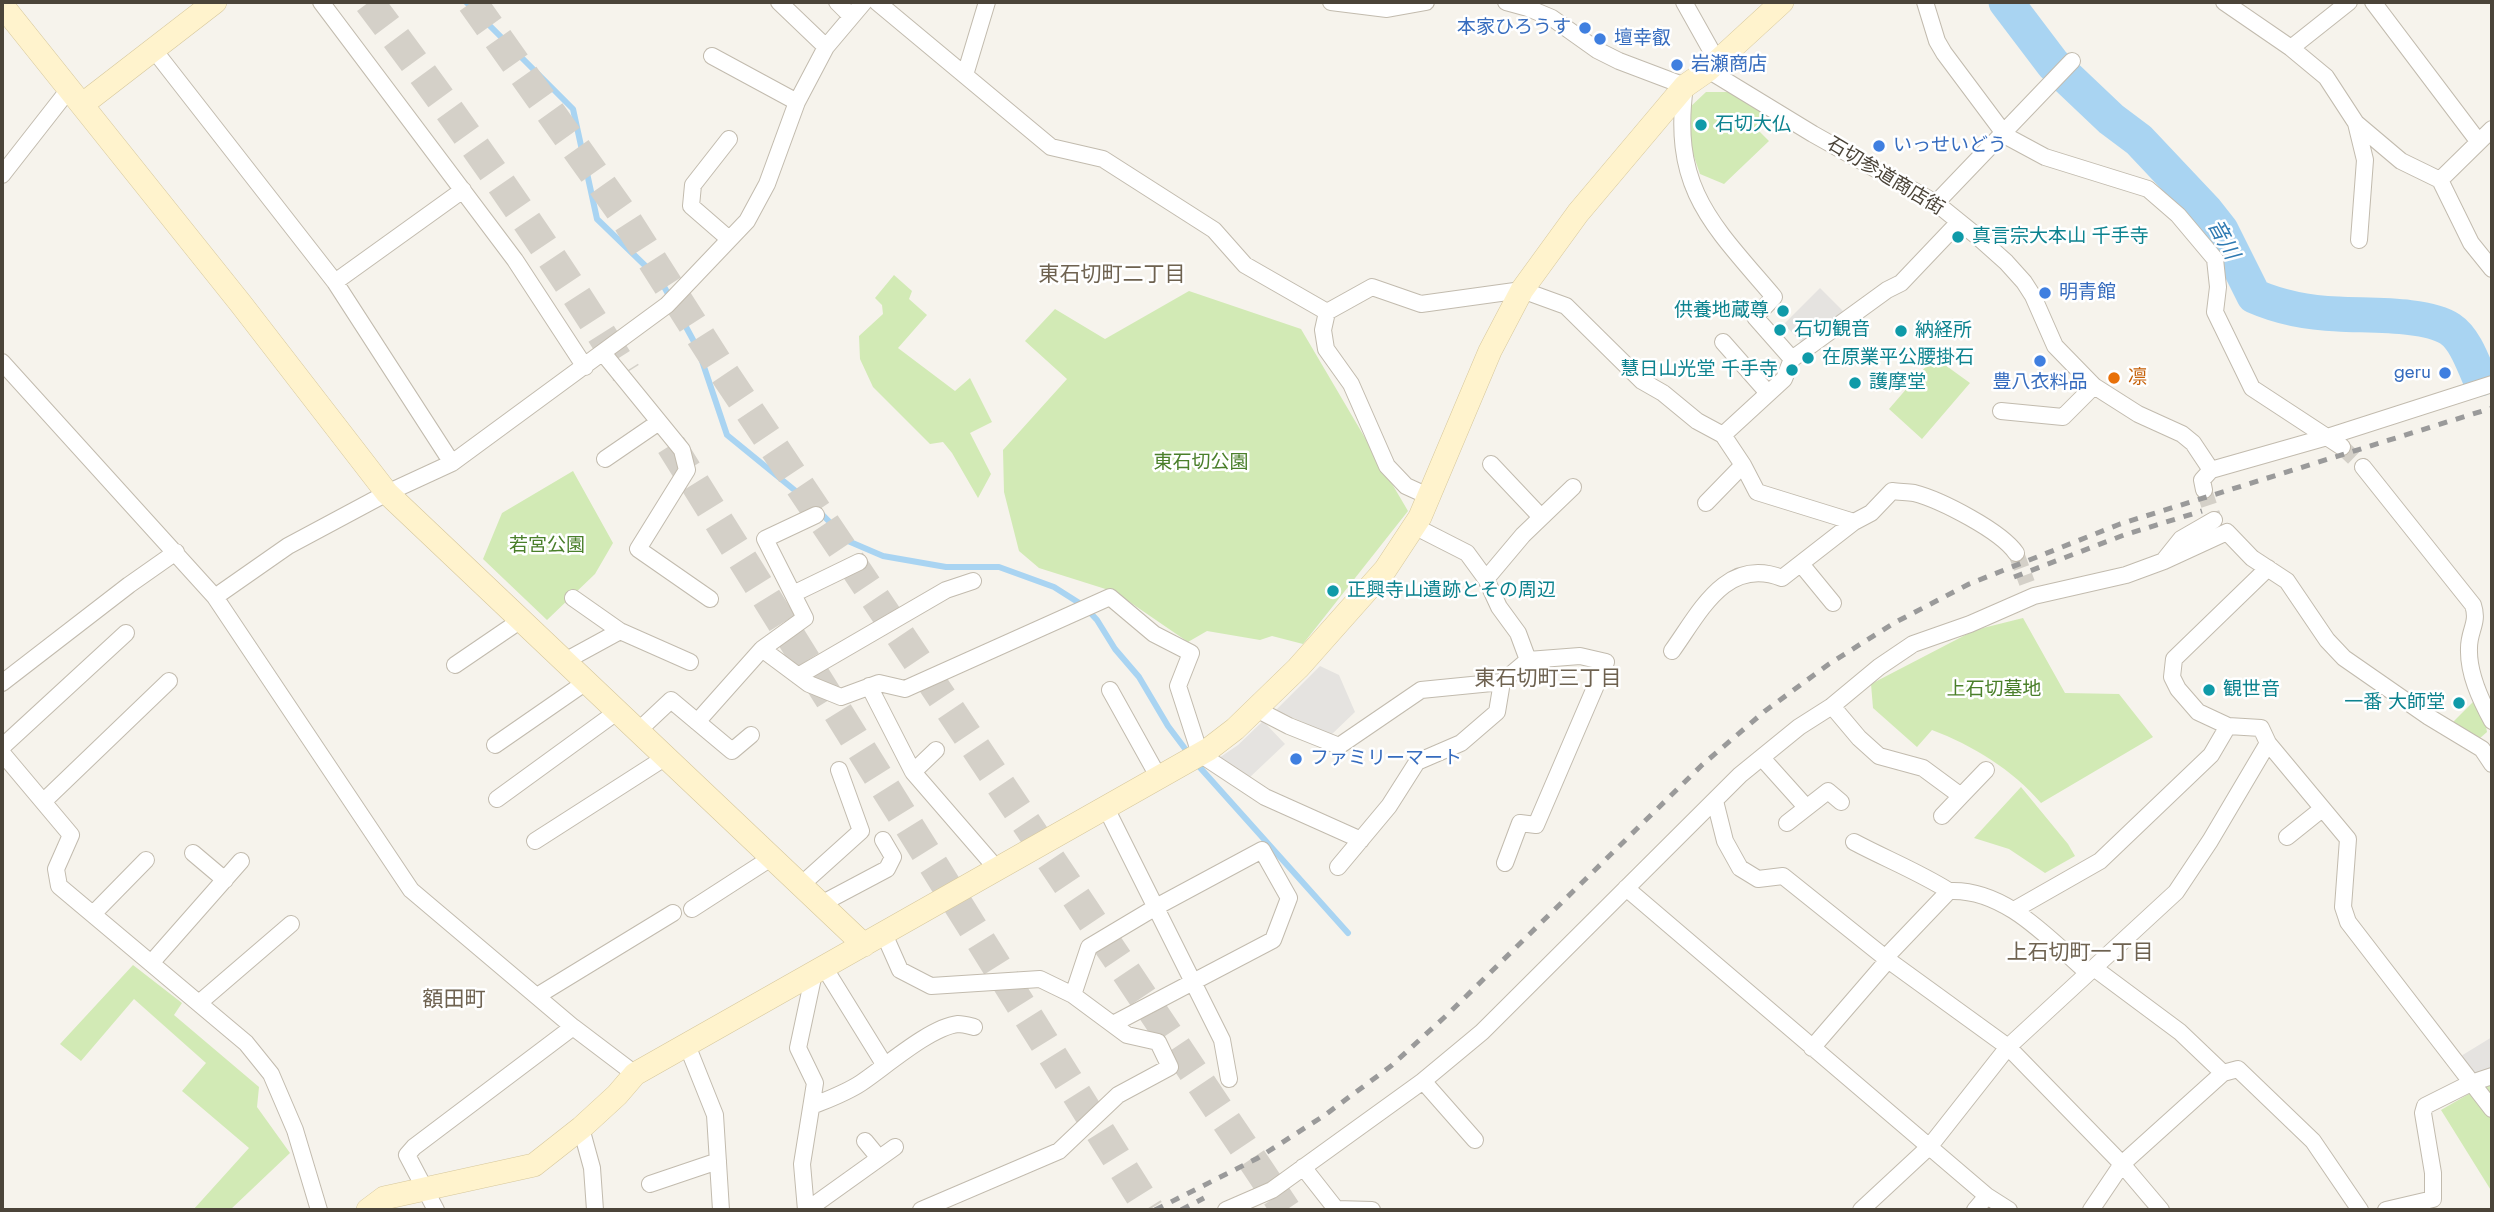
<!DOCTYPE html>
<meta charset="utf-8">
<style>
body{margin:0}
#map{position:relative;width:2494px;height:1212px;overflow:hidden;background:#f6f3ec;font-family:Jost,sans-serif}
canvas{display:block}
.frame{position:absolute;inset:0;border:4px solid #4b4439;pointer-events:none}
</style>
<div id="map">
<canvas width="2494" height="1212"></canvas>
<div class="frame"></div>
</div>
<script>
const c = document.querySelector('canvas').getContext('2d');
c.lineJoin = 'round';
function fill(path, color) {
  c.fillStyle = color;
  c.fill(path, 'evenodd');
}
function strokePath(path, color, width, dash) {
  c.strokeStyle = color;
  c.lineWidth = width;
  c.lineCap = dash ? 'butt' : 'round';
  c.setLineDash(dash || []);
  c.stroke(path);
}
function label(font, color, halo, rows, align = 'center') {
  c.font = font + ' Jost,"Noto Sans JP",sans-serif';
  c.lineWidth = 5;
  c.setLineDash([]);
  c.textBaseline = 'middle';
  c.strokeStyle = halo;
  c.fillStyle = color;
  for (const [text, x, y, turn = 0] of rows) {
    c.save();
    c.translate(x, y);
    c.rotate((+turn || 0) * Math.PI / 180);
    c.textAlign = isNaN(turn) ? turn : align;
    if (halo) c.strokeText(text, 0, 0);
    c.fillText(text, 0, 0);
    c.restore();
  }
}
const green = new Path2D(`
 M1706 92H1728L1767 114 1755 127 1769 141 1724 184 1700 174 1690 145 1688 109Z
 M894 275 912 291 909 299 927 315 898 348 955 391 970 378 992 422 970 433 991 474 978 498 952 453 943 442 930 444 873 387 860 359 859 336 883 314 882 305 875 298Z
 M1189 291 1301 329 1408 511 1303 644 1272 636 1260 640 1207 631 1188 642 1115 592 1039 568 1019 551 1004 492 1003 450 1067 379 1025 341 1055 309 1105 339Z
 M1934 357 1970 383 1922 439 1889 409Z
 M573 471 613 543 595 574 547 620 483 559 502 513Z
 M2023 618 2065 693 2119 694 2153 737 2041 803C2013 770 1972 745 1932 730L1917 747 1873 708 1871 684 1975 630Z
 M2474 701 2485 722 2487 732 2479 739 2452 723Z
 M2021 787 2068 844 2075 856 2045 873 2009 849 1974 838Z
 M133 965 182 1003 174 1015 259 1087 257 1107 290 1153 230 1210H193L249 1148 182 1091 206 1063 134 999 81 1061 60 1044Z
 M2492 1083V1192L2441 1110 2479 1088Z`);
const parking = new Path2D(`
 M1820 288 1846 314 1801 342 1784 324Z
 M1320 666 1339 675 1355 712 1331 735 1276 710Z
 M1263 721 1285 744 1249 778 1219 758 1238 745Z
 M2492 1037V1069L2477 1075 2461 1056Z`);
const stream = new Path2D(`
 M466 2 573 109 597 219 661 281 698 349 727 435 814 506 848 541 883 556 946 567H999L1054 587 1084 606 1097 620 1115 649 1139 677 1168 726 1189 754
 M1195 762 1348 933`);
const river = new Path2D(`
 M2006 2 2053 64 2111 119 2139 140 2206 211 2221 230 2254 296C2279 307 2310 313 2338 314 2366 316 2426 313 2450 329 2465 339 2473 363 2480 379`);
const streetTunnel = new Path2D(`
 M2342 447 2363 467
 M2204 490 2214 520
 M2016 553 2027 583`);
const highwayTunnel = new Path2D(`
 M369 2C460 122 546 245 626 373
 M472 2 622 213 722 370 1286 1210
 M671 445 1149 1210`);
const street = new Path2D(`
 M321 2 515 260 585 367
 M779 2 826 47
 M837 2 851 16
 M877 2 1051 147 1103 159 1214 230 1245 265 1327 312 1372 287 1421 304 1522 290 1566 306 1642 381 1663 393 1697 421 1723 435 1743 465 1757 492 1854 522 1871 513 1892 491C1899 492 1907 492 1914 493 1941 500 2001 531 2016 553
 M1331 2 1387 9 1426 2
 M1506 2 1528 8 1552 18 1597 50 1619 61 1685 86C1671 189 1712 224 1774 297L1755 317 1792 359 1887 290 1901 283 1959 222
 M1684 2 1712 52 1708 70 1813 134 1936 203 1978 237 2006 262 2024 282 2033 296 2055 346 2094 386 2138 414 2182 434 2193 443 2211 470
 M1925 2 1937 41 1944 53 2006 136 2045 157 2148 189 2178 215 2215 259 2218 287 2215 312 2252 388 2342 447
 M2224 2 2291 48 2326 77 2356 123 2401 161 2440 180 2471 243 2492 269
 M2373 2 2478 141
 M2291 48 2349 2
 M154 50 335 282 452 463
 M712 56 797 102
 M965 75 987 2
 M2356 123 2365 160 2359 240
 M2 175 70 88
 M2440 180 2492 129
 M1936 203 2072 61
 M729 239 691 206 693 185 729 139
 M335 282 463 190
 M1327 312 1323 330 1326 349 1351 384 1387 466 1406 486 1428 496
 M1723 342 1768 393
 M603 353 682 450 687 470 638 549 710 599
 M2 362 215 597 411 890 573 1027 635 1074
 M2001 411 2063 417 2094 386
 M1723 435 1784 379 1792 359
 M605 459 659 422
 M1491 464 1541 517
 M2363 467 2473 605C2479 623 2469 630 2469 648 2468 673 2480 699 2492 721
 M2204 490 2202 480 2211 470 2327 437 2492 384
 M1706 503 1743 465
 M1414 526 1467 553 1486 579 1499 607 1518 633 1528 660
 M2165 559 2181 539 2214 520
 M1801 564 1833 603
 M2268 568 2174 659 2172 677 2178 689 2198 712 2228 726 2261 728 2268 743 2348 839 2343 907 2348 922 2492 1109
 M1486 579 1523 535 1573 487
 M793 594 859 562
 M215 597 288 546 387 493 452 463 667 305 747 221 767 184 797 102 826 47 864 2
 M573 598 620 631 690 662
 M762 649 805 618 765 539 816 515
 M1672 651C1700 612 1726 556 1782 578L1854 522
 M565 661 620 631
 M455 665 521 620
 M798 676 946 590 973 581
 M2 683 129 585 176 552
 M869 686 913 772
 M1110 690 1159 778
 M1832 706 1859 738 1879 756 1923 768 1961 796 1986 770
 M1256 709 1289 726 1339 746 1421 690 1502 682 1528 660 1580 656 1606 662 1536 825 1520 823 1505 863
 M697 722 762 649 809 684 841 697 879 683 905 689 1110 597 1154 634 1191 653 1178 686 1200 754 1265 797 1361 840
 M638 731 671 700 732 751 751 735
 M495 745 586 682
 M2 747 126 633
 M936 750 913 772 997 869
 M2 753 71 835 56 869 59 886 246 1043 271 1074 295 1130 319 1210
 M1762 758 1806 807
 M497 799 618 711
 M44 801 169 681
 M1715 801 1725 841 1740 868 1758 879 1783 876 1888 960 2008 1047 2122 1164 2161 1210
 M1106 808 1222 1040 1229 1079
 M1942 816 1961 796
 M1787 823 1828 791 1841 802
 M2287 837 2322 809
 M535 841 666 757
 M1854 842C1886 859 1919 872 1949 891
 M193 853 225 880
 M1338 867 1389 806 1417 762 1461 743 1497 712 1502 682
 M801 885 861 831 839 770
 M1626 888 1987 1196 2009 1210
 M821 904 887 869 893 857 883 840
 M692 909 771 858
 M2014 910 2100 861 2211 755 2228 726
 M93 914 146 860
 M884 934 900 970 931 986 1040 979 1073 995 1127 1035 1158 1042 1170 1067 1118 1095 1059 1151 921 1210
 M1885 958 1949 891C2005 888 2049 939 2088 973
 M152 962 241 861
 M824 967 884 1064
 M2094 968 2180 1032 2223 1073
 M1073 995 1089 947 1156 907 1262 850 1289 898 1273 940 1113 1024
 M537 996 673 913
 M199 1003 291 924
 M687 1045 715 1115 721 1210
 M1812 1048 1888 960
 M1423 1081 1475 1140
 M812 1106C829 1099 846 1093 861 1083 885 1067 930 1027 958 1024 963 1024 970 1026 974 1027
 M581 1128 592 1168 595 1210
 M865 1141 879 1158
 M1303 1167 1336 1209 1372 1210
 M650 1184 718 1161
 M436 1210 407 1155 414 1147 573 1027
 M806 1210 802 1164 815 1083 798 1048 814 973
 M807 1210 895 1147
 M1226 1210 1272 1190 1423 1081 1482 1032 1740 775 1799 727 1832 706 1879 667 1913 644 1970 624 2034 596 2126 575 2164 561 2227 532 2252 558 2287 581 2327 640 2344 658 2429 717 2482 749 2492 764
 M1861 1210 1930 1146 2008 1047 2176 892 2210 841 2268 743
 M1975 1210 1987 1196
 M2091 1210 2122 1164 2223 1073 2238 1069 2313 1141 2360 1210
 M2386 1210 2433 1199V1173L2423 1113 2425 1106 2471 1083 2492 1076`);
const secondary = new Path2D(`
 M2 5 241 304 387 493 864 945
 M83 104 215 2
 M368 1210 384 1198 534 1165 581 1128 617 1095 635 1074 1209 749 1235 729 1298 668 1385 570 1420 517 1490 351 1522 290 1578 213 1685 86 1708 70 1782 2`);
const rail = new Path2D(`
 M2014 577 2124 535 2202 511
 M1155 1210 1258 1158 1325 1115 1391 1066 1448 1014 1702 765 1765 711 1829 664 1894 623 1969 584 2120 524 2492 408
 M1181 1210 1204 1198`);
const markers = [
 [1585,28,7,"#3f7fe0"],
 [1600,39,7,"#3f7fe0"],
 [1677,65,7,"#3f7fe0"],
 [1701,125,7,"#0f9aa8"],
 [1879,146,7,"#3f7fe0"],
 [1958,237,7,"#0f9aa8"],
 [2045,293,7,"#3f7fe0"],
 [1783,311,7,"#0f9aa8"],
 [1780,330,7,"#0f9aa8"],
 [1901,331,7,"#0f9aa8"],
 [1808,358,7,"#0f9aa8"],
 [2040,361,7,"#3f7fe0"],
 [1792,370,7,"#0f9aa8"],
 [2445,373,7,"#3f7fe0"],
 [2114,378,7,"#e8710a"],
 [1855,383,7,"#0f9aa8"],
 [1333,591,7,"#0f9aa8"],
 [2209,690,7,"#0f9aa8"],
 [2459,703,7,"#0f9aa8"],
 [1296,759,7,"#3f7fe0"]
];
const shopNames = [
 ["本家ひろうす",1571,28,"right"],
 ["壇幸叡",1614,39],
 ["岩瀬商店",1691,65],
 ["いっせいどう",1893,146],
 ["明青館",2059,293],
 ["geru",2431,373,"right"],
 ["豊八衣料品",2040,383,"center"],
 ["ファミリーマート",1310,759]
];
const cultureNames = [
 ["石切大仏",1715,125],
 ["真言宗大本山 千手寺",1972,237],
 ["供養地蔵尊",1769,311,"right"],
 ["石切観音",1794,330],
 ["納経所",1915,331],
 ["在原業平公腰掛石",1822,358],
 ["慧日山光堂 千手寺",1778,370,"right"],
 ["護摩堂",1869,383],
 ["正興寺山遺跡とその周辺",1347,591],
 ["観世音",2223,690],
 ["一番 大師堂",2445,703,"right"]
];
const streetNames = [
 ["石切参道商店街",1885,177,31]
];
const foodNames = [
 ["凛",2128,378]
];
const parkNames = [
 ["東石切公園",1201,463],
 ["若宮公園",547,546],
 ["上石切墓地",1994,690]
];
const waterNames = [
 ["音川",2222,240,61]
];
const neighbourhoodNames = [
 ["東石切町二丁目",1112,276],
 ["東石切町三丁目",1548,680],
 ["上石切町一丁目",2080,954],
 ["額田町",454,1001]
];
fill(green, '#d2eab5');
fill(parking, '#e5e3e0');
strokePath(stream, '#a9d4f2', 6);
strokePath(river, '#a9d4f2', 35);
strokePath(streetTunnel, '#d4d0c8', 16, [16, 8]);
strokePath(highwayTunnel, '#d4d0c8', 30, [30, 15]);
strokePath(street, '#c2bbae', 18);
strokePath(secondary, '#d6c79b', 24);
strokePath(street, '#fff', 16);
strokePath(secondary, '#fff3cd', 23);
strokePath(rail, '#9a9a9a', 5, [9, 9]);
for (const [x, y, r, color] of markers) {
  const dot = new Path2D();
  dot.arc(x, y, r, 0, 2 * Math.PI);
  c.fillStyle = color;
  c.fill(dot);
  strokePath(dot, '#fff', 2.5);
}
label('19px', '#366cbe', '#fff', shopNames, 'left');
label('19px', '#0d838f', '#fff', cultureNames, 'left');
label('19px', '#4b4439', '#fff', streetNames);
label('19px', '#c56008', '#fff', foodNames, 'left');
label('19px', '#4a7f2a', '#fff', parkNames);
label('italic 21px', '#2e7ab2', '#fff', waterNames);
label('21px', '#6e6250', '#fff', neighbourhoodNames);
</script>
